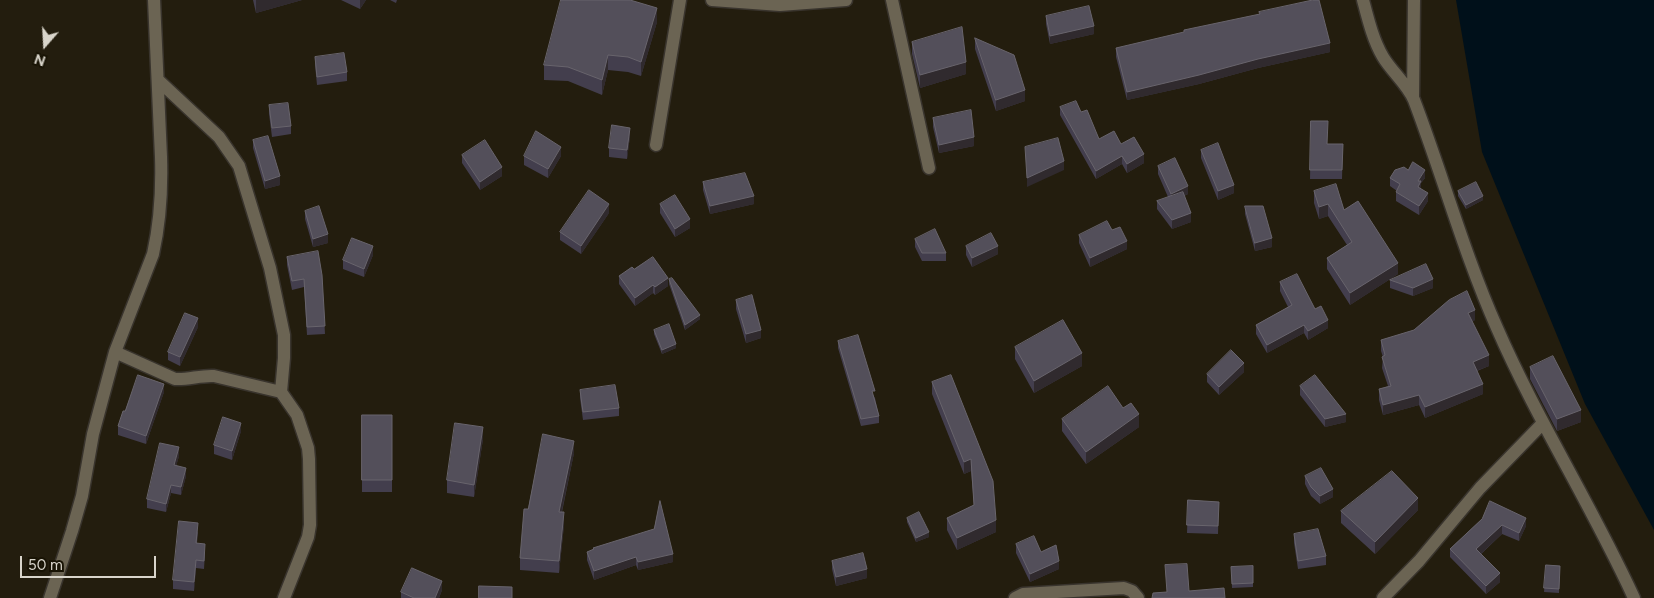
<!DOCTYPE html>
<style>
body{margin:0}
#map{position:relative;width:1654px;height:598px;overflow:hidden;background:#231d0e;font-family:Figtree,sans-serif}
canvas{display:block}
.north{position:absolute;left:20px;top:20px;width:50px;height:50px;-webkit-text-stroke:4px #191405;paint-order:stroke;rotate:199deg;font-size:14px;font-weight:700;line-height:20px;text-align:center;color:#d9d5cb}
.north::after{content:'';display:block;margin:auto;width:18px;height:22px;background:#d9d5cb;clip-path:polygon(50% 0,100% 100%,50% 72%,0 100%)}
.scale{position:absolute;left:20px;top:556px;width:136px;height:22px;box-sizing:border-box;border:2px solid #d9d5cb;border-top:0;padding-left:6px;font-size:15px;line-height:18px;white-space:nowrap;color:#d9d5cb;-webkit-text-stroke:4px #191405;paint-order:stroke}
</style>
<div id="map">
<canvas width="1654" height="598"></canvas>
<div class="north">N</div>
<div class="scale">50 m</div>
</div>
<script>
const c = document.querySelector('canvas').getContext('2d');
c.lineJoin = 'round';
function fill(path, color) {
  c.fillStyle = color;
  c.fill(path, 'evenodd');
}
function strokePath(path, color, width, dash) {
  c.strokeStyle = color;
  c.lineWidth = width;
  c.lineCap = dash ? 'butt' : 'round';
  c.setLineDash(dash || []);
  c.stroke(path);
}
const water = new Path2D(`
 M1456 0H1654V530L1585 404 1482 152Z`);
const street = new Path2D(`
 M712 0 780 5 846 0
 M892 0 929 168
 M1363 0C1368 19 1373 40 1383 57 1392 72 1407 84 1414 100 1443 176 1464 254 1497 328 1537 420 1592 506 1634 598
 M159 81 219 137 239 166 270 268 284 335V358L281 392 297 415 308 448 309 459 310 525 308 537 284 598
 M1413 98 1414 0
 M656 145 680 0
 M115 352 175 379C188 380 201 375 214 376L281 392
 M50 598 72 531 82 496 93 434 115 352 153 254C160 223 162 189 161 157L154 0
 M1015 598 1023 594 1124 588 1132 591 1138 598
 M1383 598 1419 561 1480 488 1543 423`);
const wall = new Path2D(`
 M253 0H302L256 13Z
 M341 0H366L360 9Z
 M390 0H397L396 3Z
 M1046 16 1094 34 1050 44 1046 24Z
 M657 22 641 76 628 72 608 70 602 95 568 81 544 80V65Z
 M975 38 1025 101 996 111 975 49Z
 M912 42 966 74 920 88 912 54Z
 M1116 48 1330 52 1258 68 1199 84 1127 100 1116 57Z
 M315 57 347 72V81L317 85 315 65Z
 M269 105 291 126V134L272 137 269 114Z
 M1060 107 1081 112 1099 139 1121 144 1144 163 1127 173 1122 164 1096 179 1060 115Z
 M933 118 974 146 939 153 933 127Z
 M1311 121 1327 144H1343L1342 179H1310Z
 M630 136 627 159 609 157V148Z
 M253 140 280 185 265 189 253 148Z
 M1201 150 1234 193 1218 200 1201 158Z
 M462 155 502 176 480 190 462 163Z
 M524 156H561L548 178 524 165Z
 M1158 166 1188 194 1184 196 1191 222 1172 229 1157 209V201L1168 197 1158 174Z
 M1390 178H1425L1421 183V189L1428 201 1419 215 1396 201V192L1397 191 1390 186Z
 M703 182 754 204 710 214 703 190Z
 M1314 191 1344 210 1398 274 1350 305 1327 269V258L1347 245 1328 216 1319 219 1314 203Z
 M1458 191 1483 200 1466 209 1458 196Z
 M660 204 690 228 675 237 660 213Z
 M1245 206 1272 247 1255 251 1245 214Z
 M305 211 328 243 313 247 305 219Z
 M609 213 581 254 560 240V232Z
 M1079 235 1127 249 1090 267 1079 243Z
 M915 239 946 253V261H922L915 247Z
 M966 246 998 254 972 267 966 255Z
 M373 255 364 277 343 269V260Z
 M287 257 322 275 325 334 307 335 304 287 292 290 287 265Z
 M634 269 668 286 655 295 653 293 635 306 619 284V276Z
 M669 279 700 319 685 330 669 284Z
 M1390 280 1433 288 1413 296 1390 288Z
 M1280 282 1315 309 1328 328 1308 340 1304 333 1267 353 1256 334V325L1288 307 1280 291Z
 M736 300 761 338 746 343 736 309Z
 M1475 320 1472 322 1489 366 1477 371 1483 394 1425 418 1419 405 1383 415 1379 400V389L1388 386 1382 368 1383 357 1381 351V340Z
 M198 327 180 366 168 360V352Z
 M654 330 676 348 662 354 654 334Z
 M838 341 875 398 879 416V423L861 426 838 348Z
 M1015 347 1082 366 1034 393 1015 359Z
 M1530 367 1581 422 1557 431 1530 379Z
 M1244 372 1219 395 1207 382V374Z
 M951 375 996 532 957 550 947 530V518L974 505 971 471 964 474 932 394V382Z
 M1300 386 1346 422 1325 427 1300 395Z
 M580 390 619 408V416L583 420 580 398Z
 M164 392 146 444 118 435V426L125 411Z
 M362 415H392V492H362Z
 M1062 419 1139 427 1086 464 1062 431Z
 M241 431 232 460 214 454V445Z
 M483 439 474 497 447 493V480Z
 M574 453 562 512 564 525 559 573 520 570V558L528 509Z
 M179 456 176 466 186 476 181 495 171 493 166 512 147 508V499Z
 M1305 476 1333 497 1320 504 1311 496 1305 484Z
 M1188 500 1219 502 1218 534 1187 533Z
 M1418 510 1375 554 1341 523V511Z
 M907 518 929 537 916 542 907 522Z
 M1482 519 1526 526 1519 541 1502 534 1481 554 1500 582 1486 594 1450 557V549Z
 M198 531 197 543 205 553 204 569 196 568 194 591 173 589V580Z
 M1294 534 1326 556V565L1298 569 1294 543Z
 M1016 544 1041 552 1059 569 1030 582 1016 553Z
 M593 548 673 562 638 570 636 565 594 580 587 560V552L593 550Z
 M832 561 867 578 836 586 832 569Z
 M1546 565 1560 566 1559 593 1544 592Z
 M1253 566V587L1232 588 1231 567Z
 M442 590 439 598H401V592Z`);
const shadedWall = new Path2D(`
 M256 0H302L256 13Z
 M360 0H366L360 9Z
 M657 8V22L641 76V62Z
 M1094 26V34L1050 44V36Z
 M1330 43V52L1258 68 1199 84 1127 100V92L1258 59Z
 M608 55V70L602 95V80Z
 M966 62V74L920 88V75Z
 M1025 90V101L996 111V100Z
 M630 128V136L627 159V150Z
 M974 137V146L939 153V145Z
 M561 147V156L548 178V169Z
 M1144 154V163L1127 173V164Z
 M1122 156V164L1096 179V171Z
 M1064 161V170L1027 187V178Z
 M502 167V176L480 190V182Z
 M1425 170V178L1421 183V190L1418 195V181Z
 M280 176V185L265 189V181Z
 M1234 185V193L1218 200V191Z
 M1188 186V194L1171 202V194Z
 M1428 193V201L1419 215V206Z
 M754 196V204L710 214V206Z
 M1483 196V200L1466 209V205Z
 M609 204V213L581 254V246Z
 M1328 204V216L1319 219V207Z
 M1191 213V222L1172 229V220Z
 M690 219V228L675 237V229Z
 M328 234V243L313 247V239Z
 M1272 238V247L1255 251V243Z
 M1127 241V249L1090 267V258Z
 M373 246V255L364 277V269Z
 M998 246V254L972 267V258Z
 M1398 263V274L1350 305V293Z
 M668 278V286L655 295V287Z
 M1433 279V288L1413 296V288Z
 M653 285V293L635 306V298Z
 M1475 310V320L1468 324V313Z
 M700 315V319L685 330V325Z
 M198 318V327L180 366V357Z
 M1328 320V328L1308 340V331Z
 M1304 325V333L1267 353V345Z
 M761 330V338L746 343V334Z
 M676 344V348L662 354V350Z
 M1082 353V366L1034 393V381Z
 M1489 355V366L1473 372V362Z
 M1244 363V372L1219 395V387Z
 M164 384V392L146 444V436Z
 M1483 384V394L1425 418V407Z
 M1419 395V405L1383 415V405Z
 M1581 410V422L1557 431V419Z
 M1139 414V427L1086 464V452Z
 M1346 414V422L1325 427V419Z
 M241 423V431L232 460V451Z
 M483 427V439L474 497V485Z
 M574 441V453L559 524V512Z
 M179 447V456L174 474V465Z
 M971 459V471L964 474V462Z
 M186 468V476L181 495V487Z
 M171 485V493L166 512V504Z
 M1333 489V497L1320 504V496Z
 M1418 498V510L1375 554V542Z
 M564 512V525L559 573V561Z
 M1526 518V526L1519 541V533Z
 M996 520V532L957 550V538Z
 M1502 525V534L1476 558V549Z
 M929 532V537L916 542V538Z
 M673 554V562L638 570V562Z
 M636 557V565L594 580V571Z
 M196 560V568L194 591V582Z
 M1059 561V569L1030 582V574Z
 M867 569V578L836 586V577Z
 M1500 573V582L1486 594V586Z
 M442 581V590L439 598H435Z`);
const building = new Path2D(`
 M561 0H630L657 8 641 62 628 57 608 55 602 80 568 67 544 65Z
 M1313 0H1319L1330 43 1258 59 1199 75 1127 92 1116 48 1184 32V30L1260 14 1259 12Z
 M1089 6 1094 26 1050 36 1046 16Z
 M962 27 966 62 920 75 912 42Z
 M975 38 1014 55 1025 90 996 100Z
 M344 53 347 72 317 77 315 57Z
 M1076 101 1081 112 1087 110 1099 139 1114 131 1121 144 1134 137 1144 154 1127 164 1122 156 1096 171 1060 107Z
 M288 103 291 126 272 128 269 105Z
 M971 110 974 137 939 145 933 118Z
 M1311 121H1328L1327 144H1343L1342 170H1310Z
 M612 125 630 128 627 150 609 148Z
 M536 131 561 147 548 169 524 156Z
 M268 136 280 176 265 181 253 140Z
 M1058 138 1064 161 1027 178 1025 147Z
 M485 140 502 167 480 182 462 155Z
 M1218 143 1234 185 1218 191 1201 150Z
 M1175 158 1188 186 1171 194 1158 166Z
 M1413 162 1425 170 1418 181H1421L1418 187 1428 193 1419 206 1396 192 1400 184 1390 178 1395 170 1404 167 1408 170Z
 M745 173 754 196 710 206 703 182Z
 M1476 182 1483 196 1466 205 1458 191Z
 M1336 184 1344 210 1358 201 1398 263 1350 293 1327 258 1352 242 1328 204 1319 207 1314 191Z
 M589 190 609 204 581 246 560 232Z
 M1183 192 1191 213 1172 220 1157 201Z
 M675 195 690 219 675 229 660 204Z
 M319 206 328 234 313 239 305 211Z
 M1245 206H1263L1272 238 1255 243Z
 M1107 221 1112 230 1120 227 1127 241 1090 258 1079 235Z
 M935 229 946 253H922L915 239Z
 M991 233 998 246 972 258 966 246Z
 M352 238 373 246 364 269 343 260Z
 M318 251 322 275 325 326 307 327 304 279 292 281 287 257Z
 M653 257 668 278 655 287 653 285 635 298 619 276 632 267 634 269Z
 M1426 264 1433 279 1413 288 1390 280Z
 M1297 274 1315 309 1321 306 1328 320 1308 331 1304 325 1267 345 1256 325 1292 305 1280 282Z
 M672 278 700 315 685 325 669 279Z
 M1467 291 1475 310 1468 313 1489 355 1473 362 1483 384 1425 407 1419 395 1383 405 1379 389 1391 386 1382 357 1385 355 1381 340 1414 330 1449 300Z
 M752 295 761 330 746 334 736 300Z
 M185 313 198 318 180 357 168 352Z
 M1063 320 1082 353 1034 381 1015 347Z
 M669 324 676 344 662 350 654 330Z
 M858 335 875 391H872L879 416 861 419 838 341Z
 M1231 350 1244 363 1219 387 1207 374Z
 M1553 356 1581 410 1557 419 1530 367Z
 M138 375 164 384 146 436 118 426 123 411H125Z
 M951 375 993 481 996 520 957 538 947 518 974 505 971 459 964 462 932 382Z
 M1315 375 1346 414 1325 419 1300 386Z
 M615 385 619 408 583 412 580 390Z
 M1108 386 1123 408 1131 403 1139 414 1086 452 1062 419Z
 M362 415H392V480H362Z
 M223 417 241 423 232 451 214 445Z
 M455 423 483 427 474 485 447 480Z
 M543 434 574 441 559 512H564L559 561 520 558 524 509H528Z
 M160 443 179 447 174 465 186 468 181 487 171 485 166 504 147 499Z
 M1321 468 1333 489 1320 496 1311 487 1305 476Z
 M1392 471 1418 498 1375 542 1341 511Z
 M1188 500 1219 502 1218 526 1187 525Z
 M660 501 673 554 638 562 636 557 594 571 587 552 594 549 593 548 654 529Z
 M1490 501 1526 518 1519 533 1502 525 1476 549 1500 573 1486 586 1450 549 1482 519Z
 M919 512 929 532 916 538 907 518Z
 M179 521 198 523 196 543 205 544 204 561 196 560 194 582 173 580Z
 M1318 529 1326 556 1298 561 1294 534Z
 M1034 536 1041 552 1056 545 1059 561 1030 574 1016 544Z
 M863 553 867 569 836 577 832 561Z
 M1187 564 1189 591 1224 588 1225 598H1152L1153 593 1167 592 1165 565Z
 M1546 565 1560 566 1559 589 1544 588Z
 M1253 566V583L1232 584 1231 567Z
 M412 568 442 581 435 598H414L401 592Z
 M479 586 512 587V598H479Z`);
fill(water, '#00101a');
strokePath(street, '#39342d', 15);
strokePath(street, '#6b6453', 12);
fill(wall, '#433e4d');
fill(shadedWall, '#302a2e');
fill(building, '#534f5a');
strokePath(building, '#68646c', 1);
</script>
